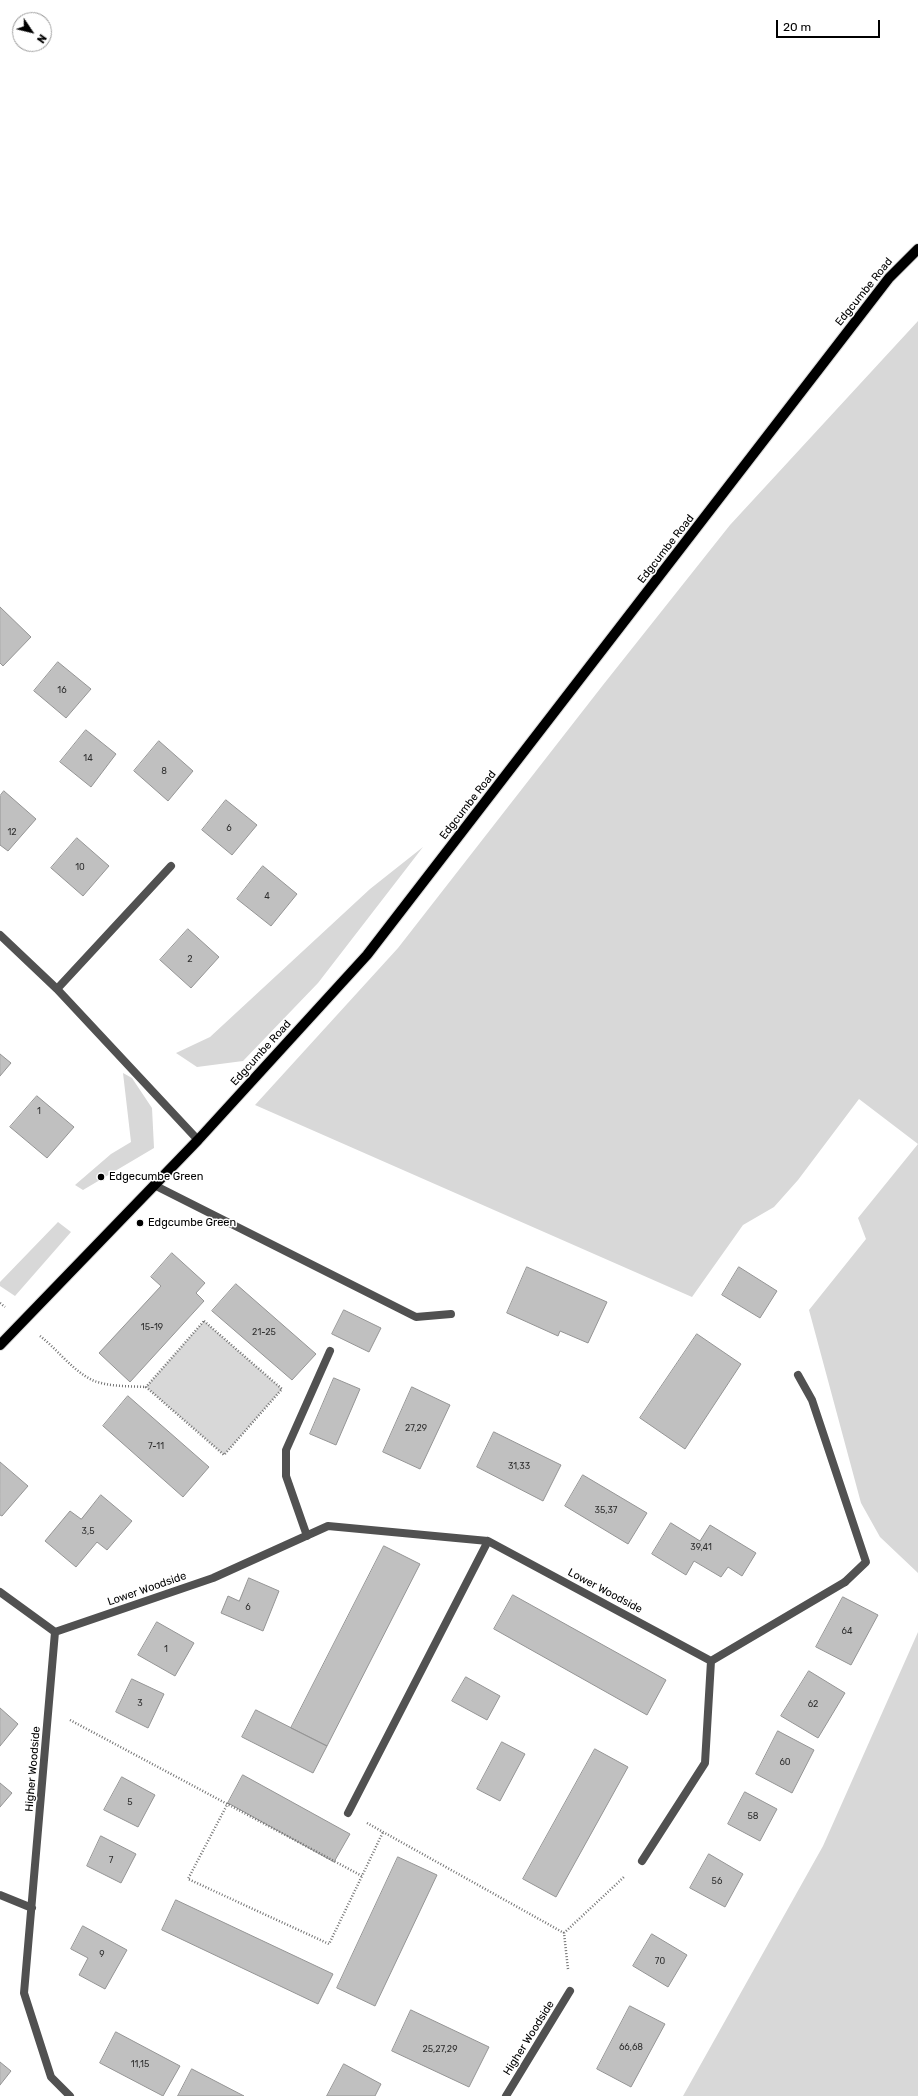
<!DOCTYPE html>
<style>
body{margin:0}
#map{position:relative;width:918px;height:2096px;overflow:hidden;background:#fff;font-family:Rubik,sans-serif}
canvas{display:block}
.north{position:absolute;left:12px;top:12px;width:40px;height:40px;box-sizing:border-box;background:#fff;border:1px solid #999;border-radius:50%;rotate:125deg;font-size:11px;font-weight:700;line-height:16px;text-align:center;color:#000}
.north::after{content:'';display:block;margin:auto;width:14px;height:18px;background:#000;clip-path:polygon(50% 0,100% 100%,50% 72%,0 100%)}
.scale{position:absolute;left:776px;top:20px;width:104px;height:18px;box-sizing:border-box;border:2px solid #000;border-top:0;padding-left:5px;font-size:12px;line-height:14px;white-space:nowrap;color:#000;-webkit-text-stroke:3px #fff;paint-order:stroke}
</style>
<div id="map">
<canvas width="918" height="2096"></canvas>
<div class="north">N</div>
<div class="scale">20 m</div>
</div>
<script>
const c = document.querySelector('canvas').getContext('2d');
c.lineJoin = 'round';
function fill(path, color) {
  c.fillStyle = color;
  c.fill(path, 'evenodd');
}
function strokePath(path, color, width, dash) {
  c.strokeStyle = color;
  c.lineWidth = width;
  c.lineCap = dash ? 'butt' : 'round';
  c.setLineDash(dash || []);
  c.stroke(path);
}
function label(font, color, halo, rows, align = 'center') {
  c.font = font + ' Rubik,sans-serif';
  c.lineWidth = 3;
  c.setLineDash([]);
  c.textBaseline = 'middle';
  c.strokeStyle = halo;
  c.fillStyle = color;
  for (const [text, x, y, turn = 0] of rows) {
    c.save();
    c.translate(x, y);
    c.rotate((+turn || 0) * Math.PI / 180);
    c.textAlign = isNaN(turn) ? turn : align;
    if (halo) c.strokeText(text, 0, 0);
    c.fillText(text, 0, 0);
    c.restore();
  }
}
const green = new Path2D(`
 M918 321V1144L859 1099 798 1180 774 1207 743 1225 692 1297 255 1105 398 948 603 685 730 525Z
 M423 847 318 983 243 1061 197 1067 176 1053 210 1037 370 889Z
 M123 1073 132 1078 152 1108 154 1148 83 1190 75 1185 111 1154 131 1142Z
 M918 1144V1573L880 1537 861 1503 809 1310 866 1239 858 1218Z
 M58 1222 71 1232 15 1296 0 1286V1282Z
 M204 1321 282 1389 224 1455 146 1387Z
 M918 1632V2096H683L823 1846Z`);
const building = new Path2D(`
 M0 607 31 637 3 666 0 663Z
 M58 662 91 689 66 718 34 691Z
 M86 730 116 754 91 787 60 762Z
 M159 741 193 771 168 801 134 771Z
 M4 791 36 819 8 851 0 845V796Z
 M226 800 257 825 232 855 202 830Z
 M77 838 109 866 83 896 51 868Z
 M263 866 297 894 271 926 237 899Z
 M188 929 219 957 191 988 160 960Z
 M0 1054 11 1063 0 1076Z
 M37 1096 74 1127 47 1158 10 1127Z
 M172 1253 205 1283 196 1293 204 1301 130 1382 99 1353 161 1286 151 1277Z
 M527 1267 607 1302 588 1343 560 1331 558 1336 507 1313Z
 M739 1267 777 1291 760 1318 722 1295Z
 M236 1284 316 1354 292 1380 212 1311Z
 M344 1310 381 1328 369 1352 332 1334Z
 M697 1334 741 1364 685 1449 640 1418Z
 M334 1378 360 1389 336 1445 310 1434Z
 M412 1387 450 1405 420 1469 383 1452Z
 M128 1396 209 1467 183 1497 103 1426Z
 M494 1432 561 1465 543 1501 477 1467Z
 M0 1462 28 1486 2 1516 0 1515Z
 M583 1475 647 1513 628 1544 565 1506Z
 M101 1495 132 1521 107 1550 97 1542 76 1567 45 1541 70 1511 81 1519Z
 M671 1523 700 1541 710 1525 756 1553 742 1576 728 1567 721 1577 694 1561 686 1575 652 1554Z
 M384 1546 420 1564 327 1746 291 1728Z
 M249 1578 279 1591 263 1631 221 1613 228 1596 239 1601Z
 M513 1595 666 1680 647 1715 494 1629Z
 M843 1597 878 1615 851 1665 816 1647Z
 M157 1622 194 1643 175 1676 138 1655Z
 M809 1671 845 1693 818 1738 781 1716Z
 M466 1677 500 1696 487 1720 452 1701Z
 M132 1679 164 1694 148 1728 116 1712Z
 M0 1708 18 1724 0 1746Z
 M256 1710 327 1746 313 1773 242 1737Z
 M778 1731 814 1750 792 1793 756 1774Z
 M502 1742 525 1754 500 1801 477 1789Z
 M595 1749 628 1767 556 1897 523 1879Z
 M243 1775 350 1834 334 1862 228 1803Z
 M122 1777 155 1795 138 1827 104 1810Z
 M0 1783 12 1793 0 1807Z
 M745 1792 777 1809 760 1841 728 1824Z
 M101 1836 136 1854 121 1883 87 1866Z
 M709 1854 743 1874 725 1907 690 1888Z
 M398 1857 437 1875 375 2006 337 1988Z
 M176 1900 333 1974 318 2004 162 1930Z
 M83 1926 127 1950 105 1989 79 1975 88 1958 71 1949Z
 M652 1934 687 1955 668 1987 633 1966Z
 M630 2006 665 2024 631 2087 597 2069Z
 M411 2010 489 2047 469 2087 392 2051Z
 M116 2032 180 2066 163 2096 100 2063Z
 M0 2062 11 2071 0 2085Z
 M344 2064 381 2084 375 2096H327Z
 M192 2069 244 2096H178Z`);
const path = new Path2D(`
 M0 1303 5 1307
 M204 1321 282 1389 224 1455 146 1387Z
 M40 1336C57 1349 72 1370 92 1380 108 1387 129 1386 146 1387
 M70 1720 362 1876 383 1832
 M228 1803 188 1879 329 1944 362 1876
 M367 1823 564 1933
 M568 1969 564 1933 625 1876`);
const lane = new Path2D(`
 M154 1185 416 1317 451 1314
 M798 1375 812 1400 866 1562 845 1582`);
const street = new Path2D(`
 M0 935 57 989 198 1140
 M57 989 171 866
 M307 1536 286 1476V1450L330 1351
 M0 1592 55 1632 213 1578 328 1526 488 1541 711 1661 705 1763 642 1861
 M55 1632 24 1993 51 2077 70 2096
 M711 1661 845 1582
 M348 1813 488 1541
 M0 1895 32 1908
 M506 2096 570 1991`);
const primary = new Path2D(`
 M0 1345 198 1140 367 955 889 278 918 249`);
const markers = [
 [101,1177,4,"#000"],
 [140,1223,4,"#000"]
];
const numberNames = [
 ["16",62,690],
 ["14",88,758],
 ["8",164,771],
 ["6",229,828],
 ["12",12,832],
 ["10",80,867],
 ["4",267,896],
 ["2",190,959],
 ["1",39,1111],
 ["15-19",152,1327],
 ["21-25",264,1332],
 ["27,29",416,1428],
 ["7-11",156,1446],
 ["31,33",519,1466],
 ["35,37",606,1510],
 ["3,5",88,1531],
 ["39,41",701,1547],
 ["6",248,1607],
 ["64",847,1631],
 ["1",166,1649],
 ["3",140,1703],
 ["62",813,1704],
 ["60",785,1762],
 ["5",130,1802],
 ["58",753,1816],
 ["7",111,1860],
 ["56",717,1881],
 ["9",102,1954],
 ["70",660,1961],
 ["66,68",631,2047],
 ["25,27,29",440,2049],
 ["11,15",140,2064]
];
const streetNames = [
 ["Edgcumbe Road",864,292,-51],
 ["Edgcumbe Road",666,549,-52],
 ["Edgcumbe Road",468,805,-52],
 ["Edgcumbe Road",261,1053,-48],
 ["Lower Woodside",147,1589,-19],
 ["Lower Woodside",605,1591,28],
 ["Higher Woodside",33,1769,-85],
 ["Higher Woodside",529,2038,-58]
];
const poiNames = [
 ["Edgecumbe Green",109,1177],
 ["Edgcumbe Green",148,1223]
];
fill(green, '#d8d8d8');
fill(building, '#c0c0c0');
strokePath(building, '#959595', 1);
strokePath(primary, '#dbdbdb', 12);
strokePath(path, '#737373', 2.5, [1, 2]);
strokePath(lane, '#515151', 8);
strokePath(street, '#515151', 8);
strokePath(primary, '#000', 10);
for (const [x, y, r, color] of markers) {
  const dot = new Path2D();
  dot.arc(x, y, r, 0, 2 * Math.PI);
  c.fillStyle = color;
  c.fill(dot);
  strokePath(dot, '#fff', 1.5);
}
label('9px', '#303030', null, numberNames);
label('11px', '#000', '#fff', streetNames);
label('11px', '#000', '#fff', poiNames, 'left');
</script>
